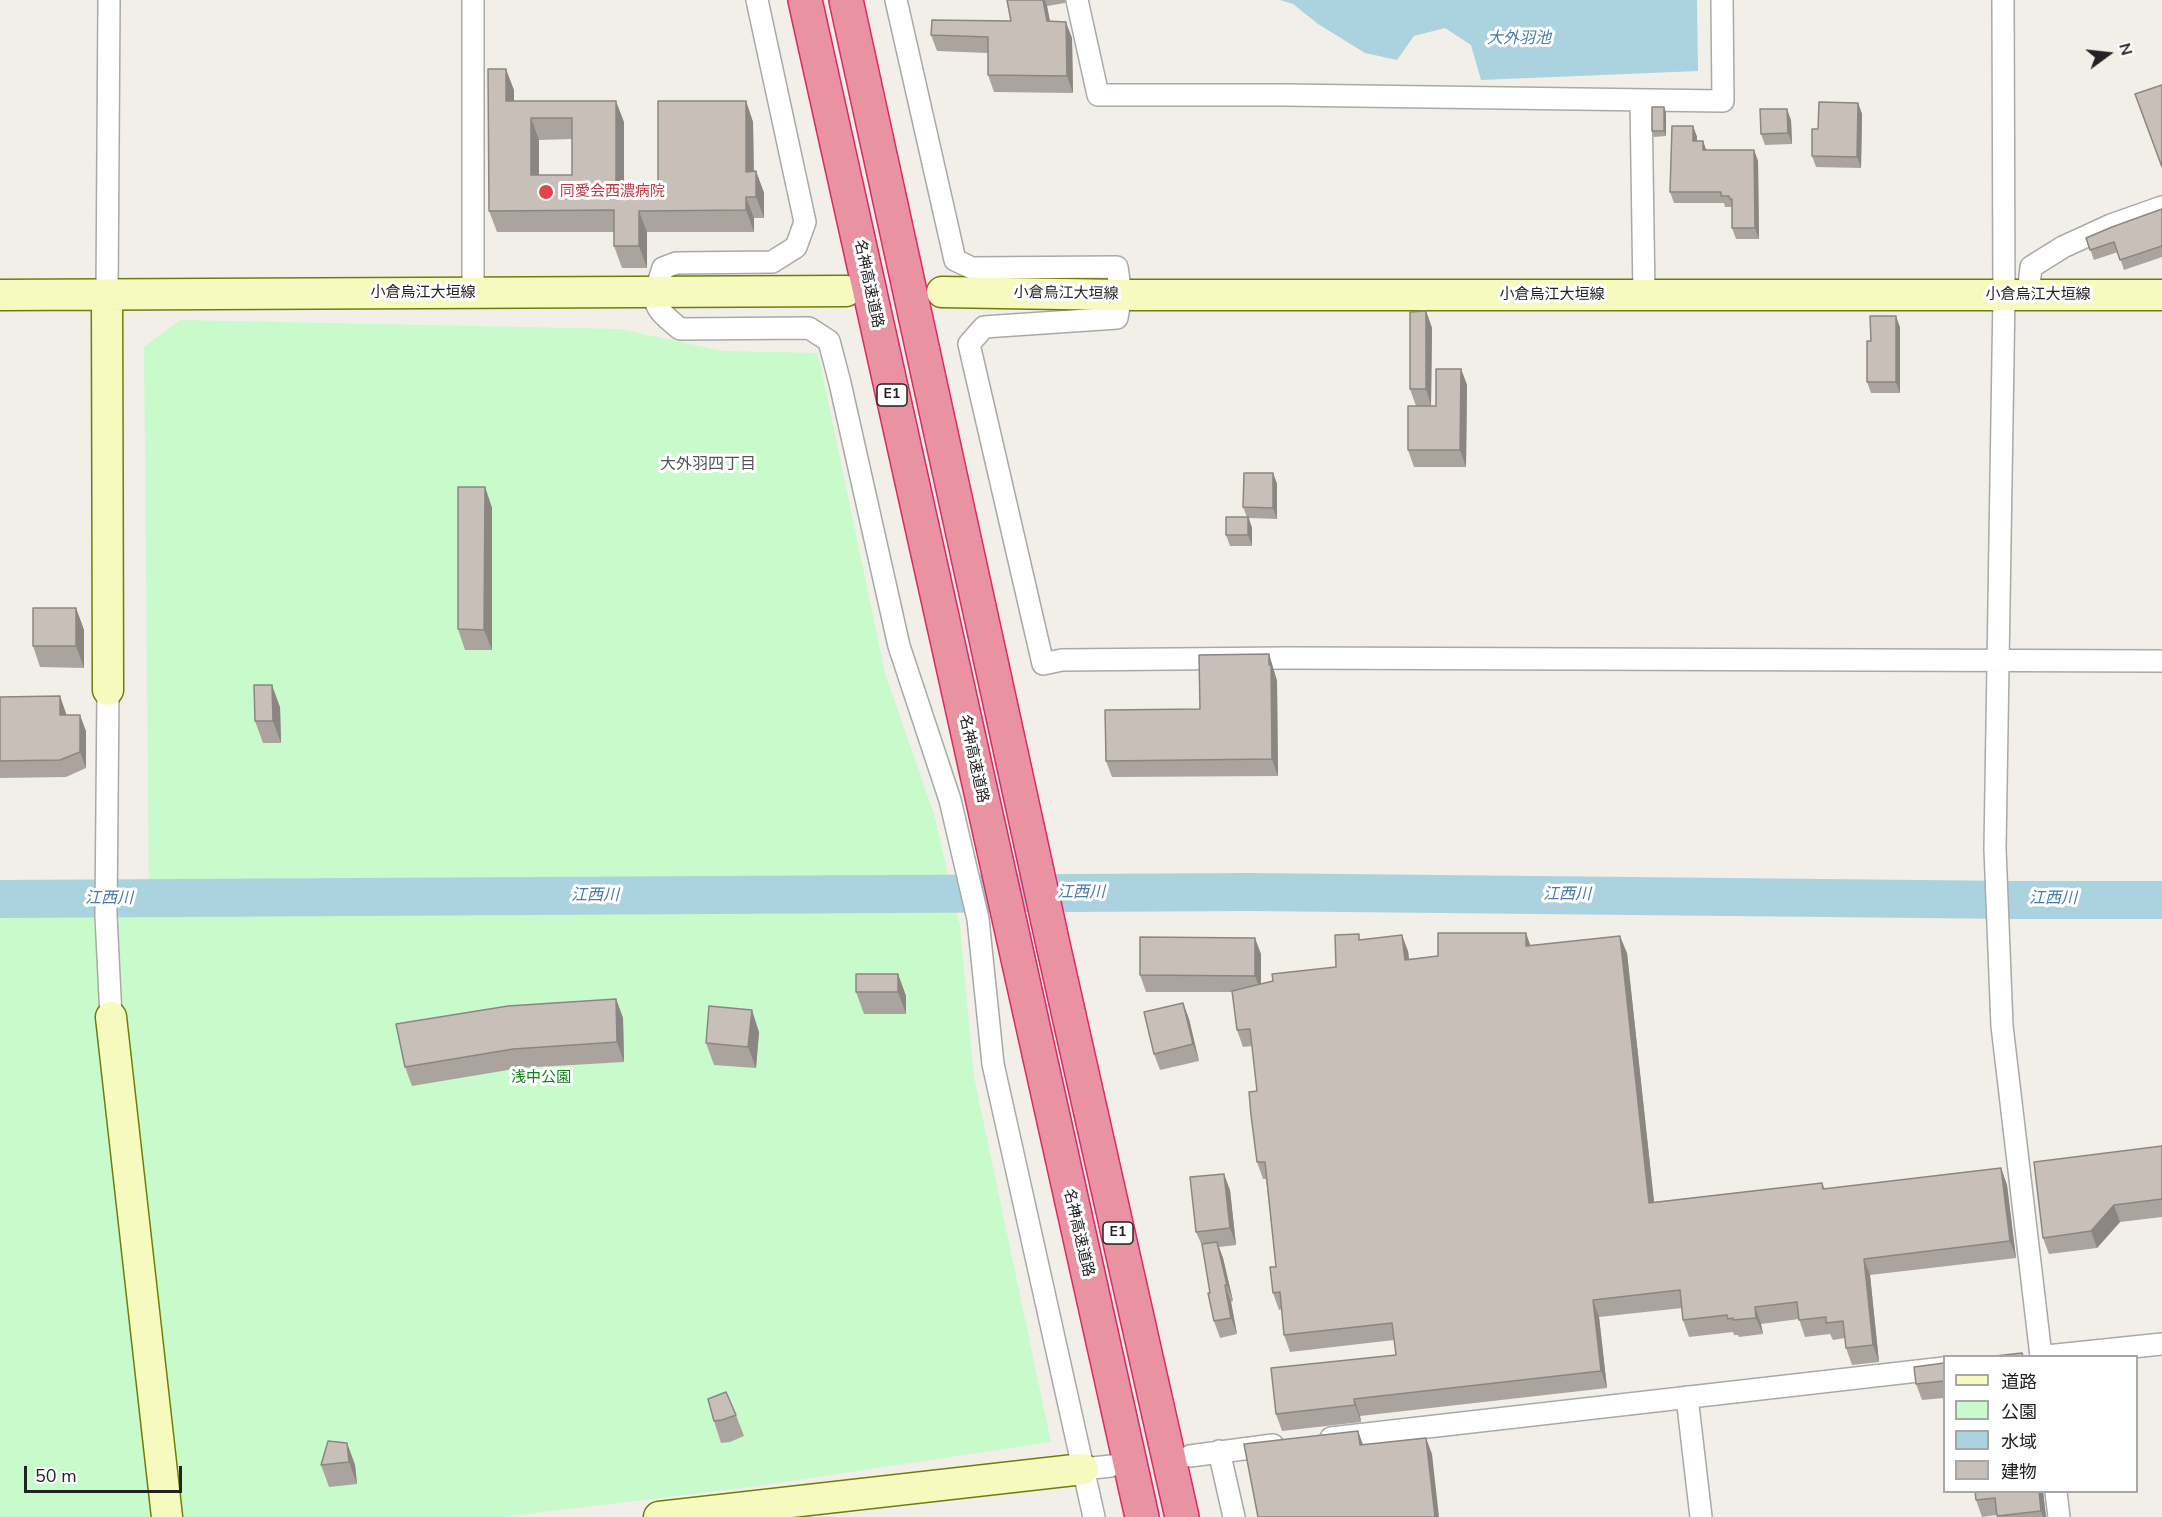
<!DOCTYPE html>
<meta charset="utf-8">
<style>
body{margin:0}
#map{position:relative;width:2162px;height:1517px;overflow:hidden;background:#f2efe9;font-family:"Nunito Sans","Noto Sans JP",sans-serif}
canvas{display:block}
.legend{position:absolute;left:1943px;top:1355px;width:195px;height:138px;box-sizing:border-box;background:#fff;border:2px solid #a7a7a7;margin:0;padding:8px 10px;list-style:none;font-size:18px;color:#222}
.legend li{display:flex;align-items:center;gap:12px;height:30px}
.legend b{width:30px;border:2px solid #a7a7a7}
.north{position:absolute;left:2078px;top:24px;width:60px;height:60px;-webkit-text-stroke:4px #fff;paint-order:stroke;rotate:75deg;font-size:16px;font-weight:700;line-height:24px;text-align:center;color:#222}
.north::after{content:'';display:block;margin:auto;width:21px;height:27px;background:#222;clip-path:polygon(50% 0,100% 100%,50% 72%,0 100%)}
.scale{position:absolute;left:24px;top:1466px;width:158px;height:27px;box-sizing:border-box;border:3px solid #222;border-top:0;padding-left:8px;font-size:18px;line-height:21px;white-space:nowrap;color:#222;-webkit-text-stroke:4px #fff;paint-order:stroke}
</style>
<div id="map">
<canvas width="2162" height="1517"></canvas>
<ul class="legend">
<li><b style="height:8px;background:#f7fabf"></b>道路</li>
<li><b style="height:16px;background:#c8facc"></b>公園</li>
<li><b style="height:16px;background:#aad3df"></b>水域</li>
<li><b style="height:16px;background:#c7bfb8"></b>建物</li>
</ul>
<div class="north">N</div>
<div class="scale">50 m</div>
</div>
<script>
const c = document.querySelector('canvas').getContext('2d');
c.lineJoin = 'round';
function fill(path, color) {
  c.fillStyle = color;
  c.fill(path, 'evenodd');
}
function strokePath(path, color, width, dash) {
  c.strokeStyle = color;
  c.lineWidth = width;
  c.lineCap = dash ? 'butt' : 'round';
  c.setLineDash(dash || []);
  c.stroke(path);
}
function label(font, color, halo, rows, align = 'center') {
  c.font = font + ' "Nunito Sans","Noto Sans JP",sans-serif';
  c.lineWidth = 6;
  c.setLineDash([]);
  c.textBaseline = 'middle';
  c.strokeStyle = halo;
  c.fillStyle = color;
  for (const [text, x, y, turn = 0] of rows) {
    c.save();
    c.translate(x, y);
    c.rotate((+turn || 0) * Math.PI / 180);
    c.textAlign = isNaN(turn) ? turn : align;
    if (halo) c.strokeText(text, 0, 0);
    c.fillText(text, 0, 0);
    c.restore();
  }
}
const park = new Path2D(`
 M180 320 620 329 723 351 818 353 885 673 934 814 960 926 974 1077 1051 1442 751 1487 502 1517H0V899L149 898 144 347Z`);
const water = new Path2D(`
 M1280 0H1697L1698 71 1481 80 1471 45 1445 28 1414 36 1397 60 1365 53 1318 24 1293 4Z`);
const river = new Path2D(`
 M0 899 1249 892 2015 900H2162`);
const street = new Path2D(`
 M757 0 805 222 796 247 772 262 676 263 663 268C651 304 651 305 680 329L809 328 829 341 840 383 899 646 950 800 978 919 993 1064 1094 1517
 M896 0 955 260 972 268 1117 267 1121 295 1117 318 984 327 969 344 1043 664 1062 660 1286 658 2162 661
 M1077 0 1098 95H1285L1723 101 1722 0
 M2003 0 2004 295 1995 849 2002 1026 2041 1356
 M1641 100 1644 295
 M473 292V0
 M107 295 109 0
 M2028 295 2031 267 2063 247 2111 225 2162 207
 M108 690 106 916 111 1017
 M2047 1356 2162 1344
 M1687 1397 1701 1517
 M1331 1438 1944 1368
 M1219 1451 1234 1517
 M1190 1456 1273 1445
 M1083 1469 1111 1466
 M2056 1492 2059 1517`);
const secondary = new Path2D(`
 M942 292 1121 295H2162
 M0 295 846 291
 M107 295 108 690
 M111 1017 167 1517
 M659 1517 1083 1469`);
const highway = new Path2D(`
 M805 0 1142 1517
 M846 0 1054 949 1182 1517`);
const wall = new Path2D(`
 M1007 0H1065V3L1047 6 1050 21 1072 38 1073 93 994 92 988 75V53L937 51 931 35 1011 21Z
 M514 90V101L624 122V185H658L746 101 753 122 754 171H756L764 193V218H754V232H647V268H622L614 246V232H497L489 211ZM572 139V175H539V140Z
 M1858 103 1862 114 1861 168 1816 167 1812 156Z
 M1664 107 1666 113V136L1654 137 1652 131Z
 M1791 120 1792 144 1765 145 1761 134Z
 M1693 126 1697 137V141H1703L1706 150H1754L1758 161 1759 239H1736L1732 228V207H1725L1724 203H1674L1670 192Z
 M2162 209V257L2124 270 2118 252 2094 260 2086 238Z
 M1426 311 1432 328 1431 406H1416L1410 389Z
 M1900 327V393H1871L1867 382 1871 341Z
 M1461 369 1467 385 1466 467H1414L1408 450Z
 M1273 473 1277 484V519L1249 518 1252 528V546H1230L1226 535 1247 517 1243 507Z
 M485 487 492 508V650H465L458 629Z
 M76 608 84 630V668L40 667 33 646Z
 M1269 654 1277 681 1278 776 1112 777 1106 761 1200 709Z
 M0 697 66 713V715L86 731V768L66 777 0 778Z
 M280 707 281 743H263L255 721Z
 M1526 933 1530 946 1627 953 1654 1202 1822 1183 1825 1189 2001 1168 2007 1185 2016 1258 1870 1275 1879 1362 1852 1365 1846 1348 1845 1338 1833 1340 1830 1334 1805 1337 1799 1319 1761 1324 1763 1334 1739 1337 1738 1335H1734L1733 1332 1689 1337 1683 1320 1682 1308 1599 1317 1607 1388 1360 1416 1361 1422 1282 1431 1276 1414 1396 1355 1394 1340 1290 1352 1284 1335 1282 1309 1279 1310 1273 1293 1276 1267 1266 1179H1263L1257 1162V1091L1252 1046 1243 1047 1237 1030 1232 992H1146L1140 975 1261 954V984L1336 967 1361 940 1408 951 1409 959 1438 956Z
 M898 974 906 996V1014H864L856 992Z
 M616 999 623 1018 624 1062 520 1068 412 1086 405 1067Z
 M1183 1003 1189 1019 1199 1061 1160 1070 1154 1054Z
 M759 1032 756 1068 714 1065 706 1043Z
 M2162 1146V1217L2120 1222 2097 1248 2049 1254 2043 1238Z
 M1230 1190 1236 1245 1219 1247 1223 1258 1233 1301 1231 1302 1237 1334 1220 1338 1214 1321 1203 1248 1196 1232Z
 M1944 1363V1398L1922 1400 1916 1384Z
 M736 1415 744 1436 730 1442 721 1443 714 1421Z
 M347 1443 355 1465 357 1484 329 1487 321 1465Z
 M2043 1491 2046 1517H1997V1515L1982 1517 1976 1500Z`);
const shadedWall = new Path2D(`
 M1043 0H1045L1047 6 1053 38 1047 21Z
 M1066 22 1072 38 1073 93 1067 76Z
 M506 69 514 90V122L506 101Z
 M616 101 624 122V207L616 185Z
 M746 101 753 122 754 193 746 172Z
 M1858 103 1862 114 1861 168 1857 157Z
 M1664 107 1666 113V136L1664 131Z
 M1787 109 1791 120 1792 144 1788 133Z
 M531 118 539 140V197L531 175Z
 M1693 126 1697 137V152L1693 141Z
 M1703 141 1707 152 1703 150Z
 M1754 150 1758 161 1759 239 1755 228Z
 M756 171 764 193V218L756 197Z
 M746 197 754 218V232L746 210Z
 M639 211 647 232V268L639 246Z
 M1426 311 1432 328 1431 406 1426 389Z
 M1896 316 1900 327V393L1896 382Z
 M1461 369 1467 385 1466 467 1460 450Z
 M1273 473 1277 484V519L1273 508Z
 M485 487 492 508V650L484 630Z
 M1248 517 1252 528V546L1248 535Z
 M76 608 84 630V668L76 646Z
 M1269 654 1277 681 1278 776 1272 759Z
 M272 685 280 707 281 743 273 721Z
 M60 696 66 713V731L60 715Z
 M80 715 86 731V768L80 752Z
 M1526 933 1532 950 1526 946Z
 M1402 935 1408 951 1411 976 1405 960Z
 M1620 936 1627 953 1656 1220 1649 1203Z
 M1255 938 1261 954V992L1255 976Z
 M898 974 906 996V1014L898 992Z
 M616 999 623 1018 624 1062 617 1042Z
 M1183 1003 1189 1019 1199 1061 1193 1044Z
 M752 1010 759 1032 756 1068 748 1047Z
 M2001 1168 2007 1185 2016 1258 2010 1241Z
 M1224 1174 1230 1190 1236 1245 1230 1228Z
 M2114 1205 2120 1222 2097 1248 2091 1231Z
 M1217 1242 1223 1258 1233 1301 1227 1285Z
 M1864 1259 1870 1275 1879 1362 1873 1345Z
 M1225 1285 1231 1302 1237 1334 1231 1318Z
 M1593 1300 1599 1317 1607 1388 1601 1371Z
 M1755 1307 1761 1324 1763 1334 1756 1318Z
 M1354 1399 1360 1416 1361 1422 1355 1405Z
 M1358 1431 1364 1447 1360 1445Z
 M1426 1438 1432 1454 1439 1517H1435Z
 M347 1443 355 1465 357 1484 349 1462Z
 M2039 1491H2043L2046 1517H2043L2041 1511Z`);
const building = new Path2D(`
 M1007 0H1043L1047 21 1066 22 1067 76 988 75V37L931 35 932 20 1011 21Z
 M488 69H506V101H616V185H658V101H746V172L756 171V197H746V210L639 211V246H614V210L489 211ZM531 118H572V175H531Z
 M2162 85V167L2135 94Z
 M1819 102 1858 103 1857 157 1812 156V129H1818Z
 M1652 107H1664V131H1652Z
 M1760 109H1787L1788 133 1761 134Z
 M1672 126H1693V141H1703V150H1754L1755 228H1732V199H1730L1729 196H1721V192H1670Z
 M2162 209V246L2120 260 2114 242 2090 250 2086 238 2112 227Z
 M1426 311V389H1410V312Z
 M1870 316H1896V382H1867V341H1871Z
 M1436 369H1461L1460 450H1408V406H1436Z
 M1244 473H1273V508L1243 507Z
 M458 487H485L484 630 458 629Z
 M1226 517H1248V535H1226Z
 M33 608H76V646H33Z
 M1269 654V665L1271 664 1272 759 1106 761 1105 710 1200 709 1199 655Z
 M254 685H272L273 721H255Z
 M60 696V715H80V752L60 760 0 761V697Z
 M1438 933H1526V946L1620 936 1649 1203 1822 1183 1823 1189 2001 1168 2010 1241 1864 1259 1873 1345 1846 1348 1843 1321 1826 1323V1317L1799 1320 1797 1302 1755 1307 1756 1318 1733 1320V1318L1728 1319 1727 1315 1683 1320 1680 1290 1593 1300 1601 1371 1354 1399 1355 1405 1276 1414 1271 1368 1396 1355 1392 1323 1284 1335 1280 1292 1273 1293 1270 1267H1276L1265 1162H1257L1251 1115 1249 1092 1257 1091 1250 1029 1237 1030 1232 991 1273 981 1272 974 1336 967 1335 935 1359 934V940L1402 935 1405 960 1438 956Z
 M1140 937 1255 938V976L1140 975Z
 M856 974H898V992H856Z
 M616 999 617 1042 513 1049 405 1067 396 1024 508 1006Z
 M1183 1003 1193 1044 1154 1054 1144 1012Z
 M709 1006 752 1010 748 1047 706 1043Z
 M2162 1146V1199L2114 1205 2091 1231 2043 1238 2034 1162Z
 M1224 1174 1230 1228 1196 1232 1190 1177Z
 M1217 1242 1227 1285H1225L1231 1318 1214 1321 1208 1293H1210L1202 1244Z
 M2022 1353 2023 1356H1995Z
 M1944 1363V1381L1916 1384 1914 1367Z
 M726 1392 736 1415 722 1420 714 1421 708 1399Z
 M1358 1431 1360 1445 1426 1438 1435 1517H1258L1244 1444Z
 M328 1441 347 1443 349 1462 321 1465Z
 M1975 1491H2039L2041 1511 1997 1516 1995 1498 1976 1500Z`);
const markers = [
 [546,192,8,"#e0444e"]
];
const shields = [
 [892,395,30],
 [1118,1233,30]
];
const shieldNames = [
 ["E1",892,395],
 ["E1",1118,1233]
];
const healthNames = [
 ["同愛会西濃病院",560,192]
];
const streetNames = [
 ["名神高速道路",868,284,78],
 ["小倉烏江大垣線",423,293],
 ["小倉烏江大垣線",1066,294,1],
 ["小倉烏江大垣線",1552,295],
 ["小倉烏江大垣線",2038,295],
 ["名神高速道路",973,759,78],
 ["名神高速道路",1078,1233,77]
];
const parkNames = [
 ["浅中公園",541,1078]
];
const waterNames = [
 ["大外羽池",1519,39],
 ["江西川",1081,893],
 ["江西川",1567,895],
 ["江西川",595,896],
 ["江西川",109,899],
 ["江西川",2053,899]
];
const neighbourhoodNames = [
 ["大外羽四丁目",708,465]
];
fill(park, '#c8facc');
fill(water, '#aad3df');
strokePath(river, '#aad3df', 38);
strokePath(street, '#a9a9a9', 24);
strokePath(secondary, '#707d05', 33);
strokePath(highway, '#dc2a67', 36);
strokePath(street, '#fff', 21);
strokePath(secondary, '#f7fabf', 30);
strokePath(highway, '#e892a2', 33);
fill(wall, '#aba49e');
fill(shadedWall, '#8b8681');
fill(building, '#c7bfb8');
strokePath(building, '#8b8681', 1.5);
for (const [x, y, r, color] of markers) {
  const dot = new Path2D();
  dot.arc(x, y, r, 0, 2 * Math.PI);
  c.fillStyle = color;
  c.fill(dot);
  strokePath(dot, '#fff', 2);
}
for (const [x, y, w] of shields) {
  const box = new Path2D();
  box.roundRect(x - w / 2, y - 11, w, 22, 4.5);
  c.fillStyle = '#fff';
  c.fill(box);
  strokePath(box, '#222', 1.5);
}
label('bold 14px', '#222', null, shieldNames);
label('15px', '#be3a42', '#fff', healthNames, 'left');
label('15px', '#222', '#fff', streetNames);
label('15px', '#0c8416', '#fff', parkNames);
label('italic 16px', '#4a7aab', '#fff', waterNames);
label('16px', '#555', '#fff', neighbourhoodNames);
</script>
